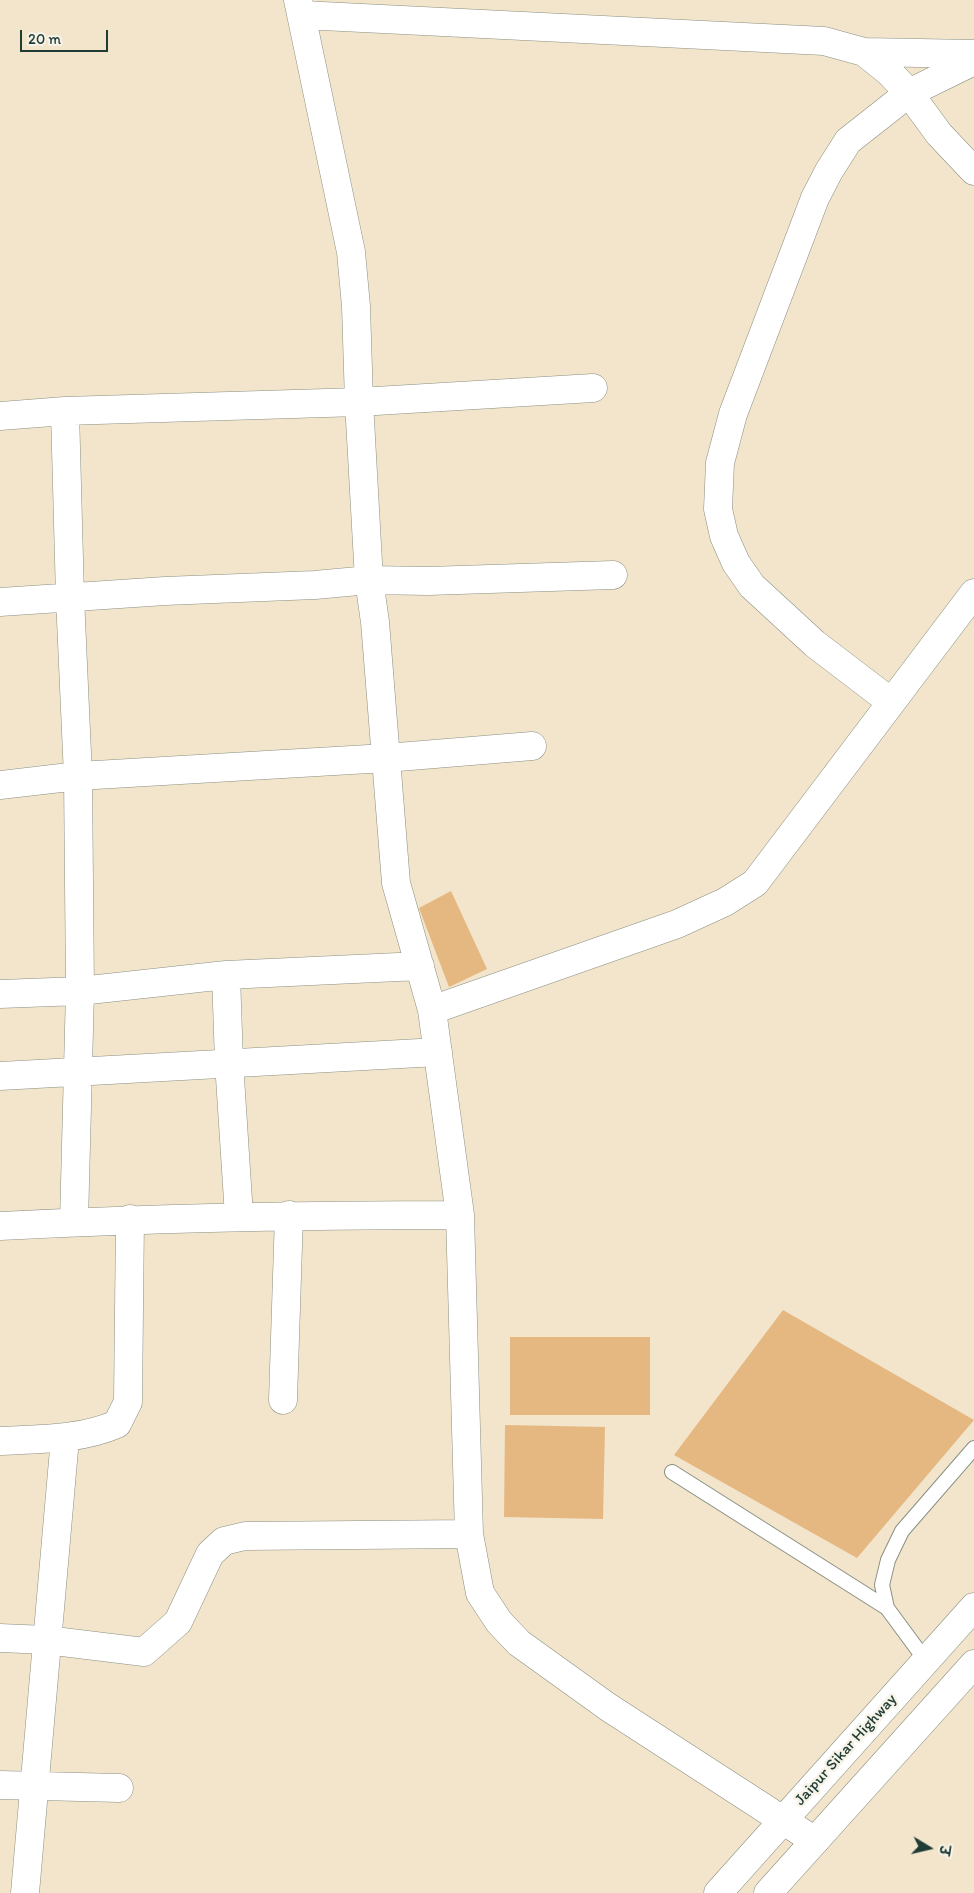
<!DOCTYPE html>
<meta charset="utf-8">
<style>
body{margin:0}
#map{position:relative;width:974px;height:1893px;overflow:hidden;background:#f3e4cc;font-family:Itim,"Playpen Sans Deva",sans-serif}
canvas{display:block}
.north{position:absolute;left:904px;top:1823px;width:50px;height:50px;-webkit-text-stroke:4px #f7f3e8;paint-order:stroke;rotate:99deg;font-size:14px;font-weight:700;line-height:20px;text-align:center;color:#1f3d34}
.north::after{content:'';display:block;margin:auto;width:18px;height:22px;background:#1f3d34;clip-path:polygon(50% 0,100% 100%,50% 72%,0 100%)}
.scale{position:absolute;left:20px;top:30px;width:88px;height:22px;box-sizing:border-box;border:2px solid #1f3d34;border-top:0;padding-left:6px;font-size:15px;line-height:18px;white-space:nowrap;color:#1f3d34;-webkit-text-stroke:4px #f7f3e8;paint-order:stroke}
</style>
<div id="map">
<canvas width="974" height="1893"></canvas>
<div class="north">उ</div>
<div class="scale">20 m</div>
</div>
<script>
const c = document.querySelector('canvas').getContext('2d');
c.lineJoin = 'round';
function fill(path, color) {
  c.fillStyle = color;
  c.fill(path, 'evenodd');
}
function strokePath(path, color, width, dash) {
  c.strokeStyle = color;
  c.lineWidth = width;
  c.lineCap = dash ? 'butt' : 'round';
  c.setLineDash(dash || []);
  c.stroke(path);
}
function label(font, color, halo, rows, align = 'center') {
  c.font = font + ' Itim,sans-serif';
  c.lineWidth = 5;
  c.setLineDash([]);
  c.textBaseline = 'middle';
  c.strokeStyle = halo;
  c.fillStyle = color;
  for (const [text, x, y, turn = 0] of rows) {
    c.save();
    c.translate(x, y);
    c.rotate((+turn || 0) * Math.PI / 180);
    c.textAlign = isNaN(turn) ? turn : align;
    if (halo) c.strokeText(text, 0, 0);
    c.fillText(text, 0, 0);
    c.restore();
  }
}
const building = new Path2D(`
 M451 891 487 969 449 987 419 908Z
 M783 1310 974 1420 857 1558 674 1455Z
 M510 1337H650V1415H510Z
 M505 1425 605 1427 603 1519 504 1517Z`);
const service = new Path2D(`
 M672 1472 887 1608
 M926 1661 887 1608 882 1585 888 1560 902 1531 974 1448`);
const minor = new Path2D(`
 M298 0 351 252 356 306 359 402 369 580 375 622 396 883 432 1010 460 1215 469 1534 480 1593 499 1622 519 1643 608 1707 815 1841
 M302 15 824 41 864 52 889 72 909 93 848 141 829 171 815 198 733 414 720 463 718 509 724 536 736 563 752 586 815 644 891 702
 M864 52 974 54
 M974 61 909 93 939 134 974 171
 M65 411 70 597 78 776 80 991 74 1222
 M0 416 65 411 359 402 593 388
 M0 602 165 591 315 585 369 580 428 581 613 575
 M0 785 78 776 386 758 532 746
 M226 975 229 1062 239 1216
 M0 994 80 991 226 975 420 966
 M432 1010 677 924 725 902 755 883 974 593
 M0 1076 438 1052
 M0 1226C154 1218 307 1215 460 1215
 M283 1400 289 1215
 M0 1441C40 1439 80 1440 117 1424L128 1402 130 1219
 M0 1638 46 1640 144 1652 178 1622 210 1554 224 1541 245 1536 469 1534
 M0 1785 119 1788
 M25 1893 65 1438`);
const primary = new Path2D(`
 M718 1893 974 1607
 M768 1893 974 1664`);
const streetNames = [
 ["Jaipur Sikar Highway",846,1750,-48]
];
fill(building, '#e4b880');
strokePath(service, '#899080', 16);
strokePath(minor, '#899080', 29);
strokePath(primary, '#899080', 29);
strokePath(service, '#fff', 14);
strokePath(minor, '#fff', 28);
strokePath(primary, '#fff', 28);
label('16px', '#1f3d34', '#f7f3e8', streetNames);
</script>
